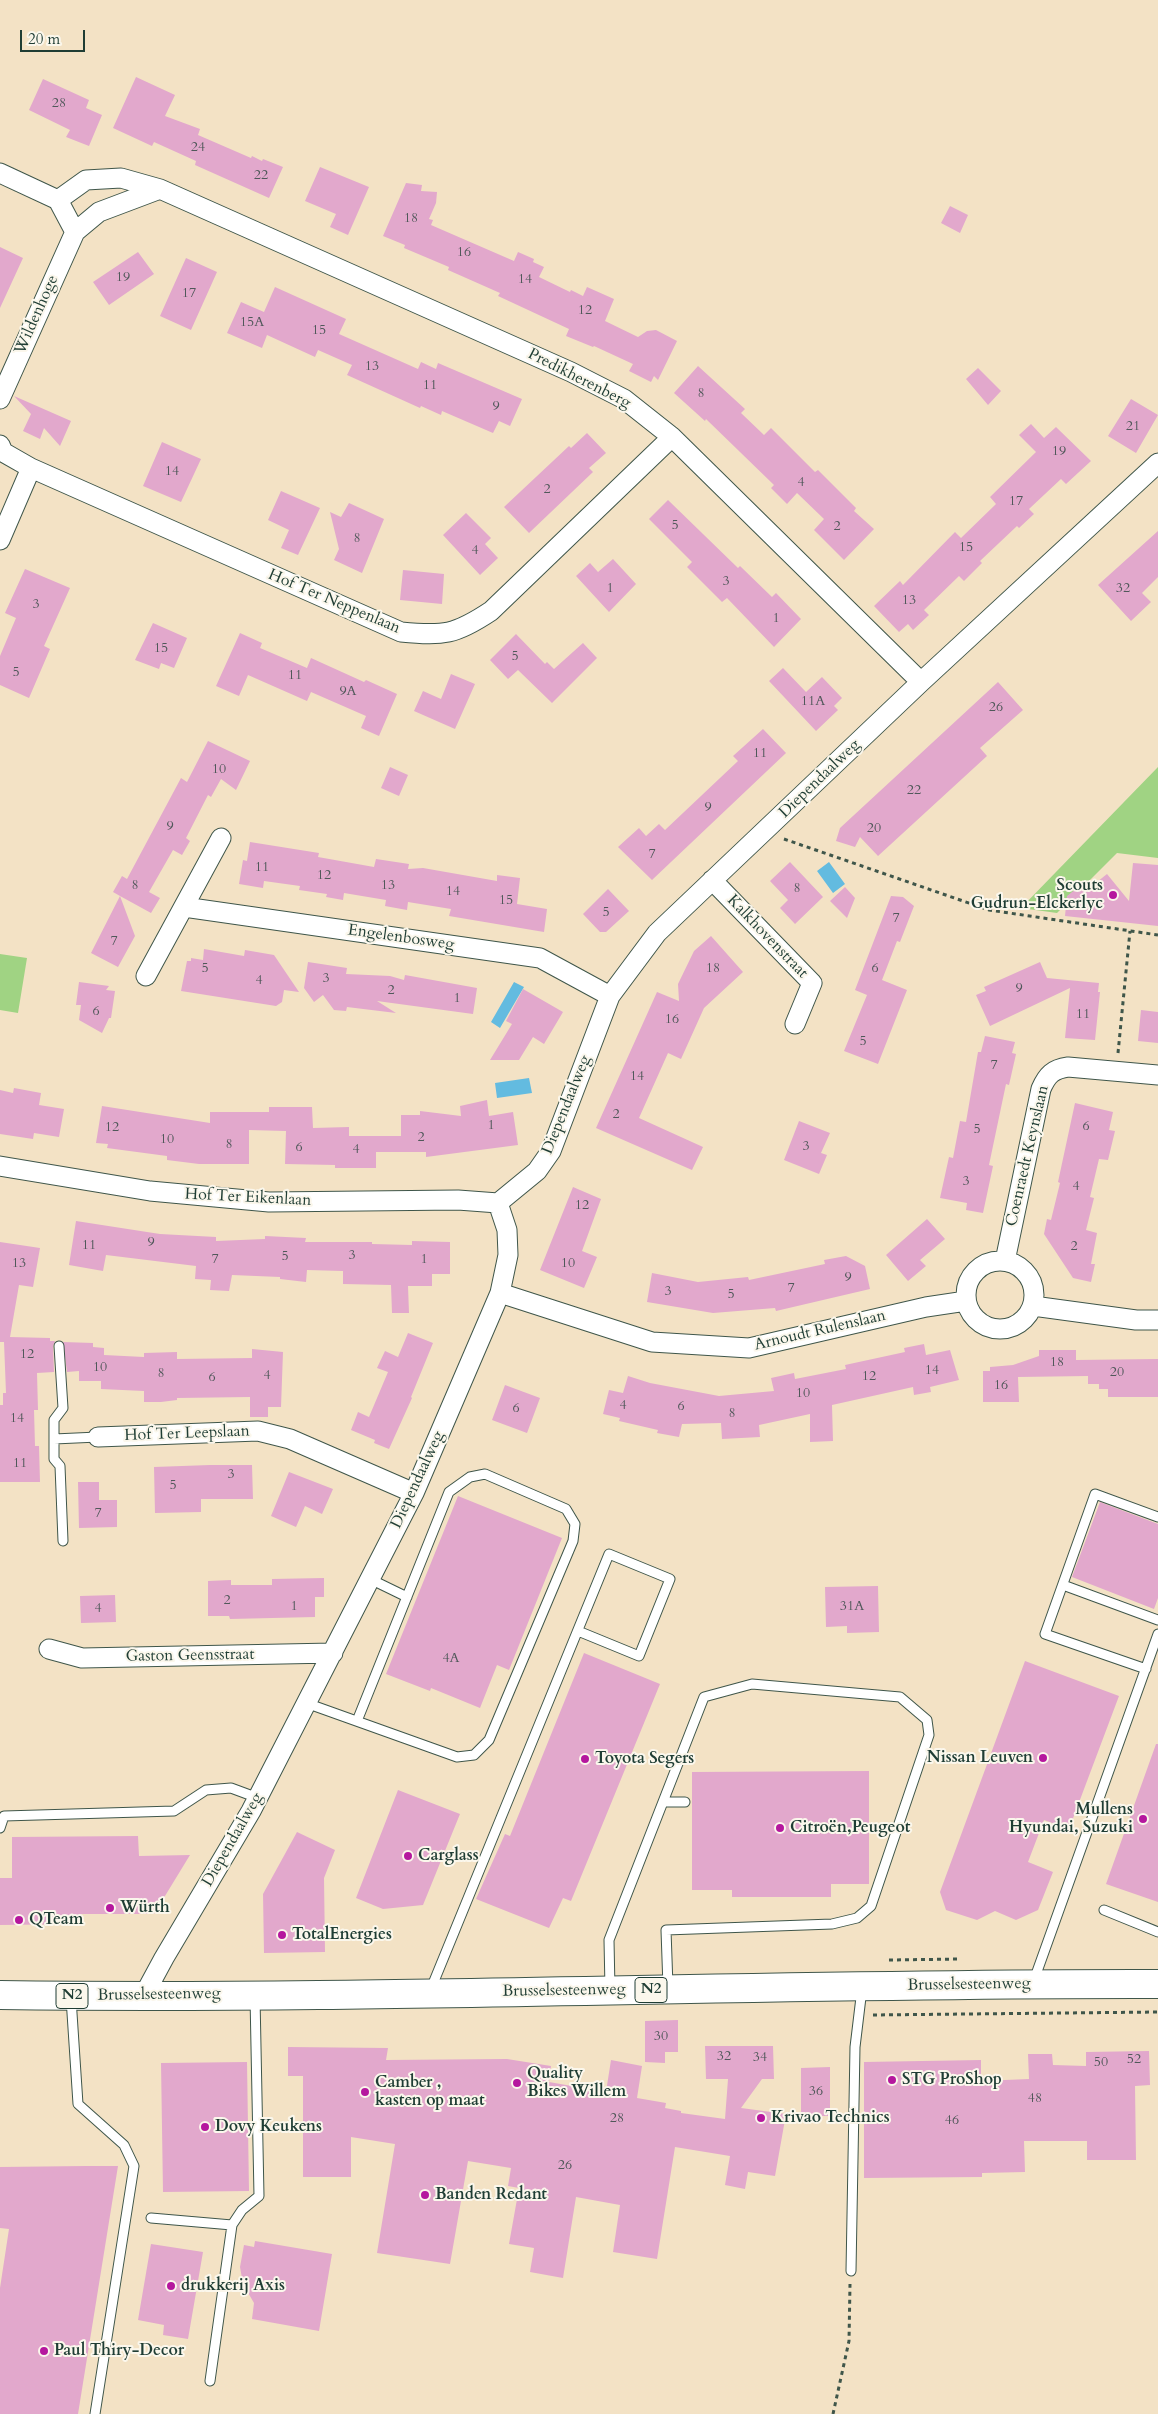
<!DOCTYPE html>
<meta charset="utf-8">
<style>
body{margin:0}
#map{position:relative;width:1158px;height:2414px;overflow:hidden;background:#f3e2c5;font-family:Cardo,serif}
canvas{display:block}
.scale{position:absolute;left:20px;top:30px;width:65px;height:22px;box-sizing:border-box;border:2px solid #1f3d34;border-top:0;padding-left:6px;font-size:15px;line-height:18px;white-space:nowrap;color:#1f3d34;-webkit-text-stroke:4px #fbf7ec;paint-order:stroke}
</style>
<div id="map">
<canvas width="1158" height="2414"></canvas>
<div class="scale">20 m</div>
</div>
<script>
const c = document.querySelector('canvas').getContext('2d');
c.lineJoin = 'round';
function fill(path, color) {
  c.fillStyle = color;
  c.fill(path, 'evenodd');
}
function strokePath(path, color, width, dash) {
  c.strokeStyle = color;
  c.lineWidth = width;
  c.lineCap = dash ? 'butt' : 'round';
  c.setLineDash(dash || []);
  c.stroke(path);
}
function label(font, color, halo, rows, align = 'center') {
  c.font = font + ' Cardo,serif';
  c.lineWidth = 4;
  c.setLineDash([]);
  c.textBaseline = 'middle';
  c.strokeStyle = halo;
  c.fillStyle = color;
  for (const [text, x, y, turn = 0] of rows) {
    c.save();
    c.translate(x, y);
    c.rotate((+turn || 0) * Math.PI / 180);
    c.textAlign = isNaN(turn) ? turn : align;
    if (halo) c.strokeText(text, 0, 0);
    c.fillText(text, 0, 0);
    c.restore();
  }
}
const green = new Path2D(`
 M1158 767V858L1117 853 1057 913 1021 908Z
 M0 954 27 958 18 1013 0 1010Z`);
const water = new Path2D(`
 M829 862 845 884 833 893 817 871Z
 M514 982 524 987 500 1028 491 1022Z
 M529 1078 532 1093 497 1098 495 1083Z`);
const building = new Path2D(`
 M136 77 175 95 165 116 200 129 198 135 251 158 252 156 262 161 263 159 283 167 269 198 195 165 196 161 154 142 152 146 113 128Z
 M43 79 89 100 86 108 102 115 89 146 66 137 70 130 29 110Z
 M320 167 369 187 348 235 330 227 336 214 305 201Z
 M406 183 422 185 421 191 437 192 436 203 429 219 433 220 431 225 514 261 518 252 534 259 533 262 544 267 539 277 570 292 571 290 583 296 587 287 614 299 605 321 638 337 647 331 656 330 677 341 658 380 654 376 651 382 629 371 633 364 594 346 593 347 566 336 569 329 498 296 500 293 448 270 449 267 404 248 405 245 383 236Z
 M950 206 968 215 960 233 941 223Z
 M0 247 23 258 0 308Z
 M138 252 154 274 109 305 93 282Z
 M186 258 217 272 191 330 160 316Z
 M275 287 346 319 339 334 418 369 421 362 436 369 438 363 522 399 510 426 499 421 493 433 442 411 441 415 421 406 420 408 347 375 352 365 318 350 315 357 267 335 262 348 227 333 241 302 264 312Z
 M698 366 745 409 741 413 764 435 771 428 815 472 818 470 856 508 854 511 874 529 844 560 814 530 824 519 797 493 787 504 771 488 774 485 706 419 705 421 674 393Z
 M978 368 1001 391 988 405 966 379Z
 M14 396 71 421 60 446 44 428 40 439 23 431 31 414Z
 M1131 399 1158 415 1136 453 1108 436Z
 M1031 424 1044 438 1056 427 1091 461 1066 484 1061 479 1029 509 1034 514 1019 528 1017 526 980 561 982 563 964 581 959 576 924 610 929 615 913 630 908 624 899 632 874 606 900 581 903 585 955 532 961 538 996 504 990 497 1036 452 1019 435Z
 M587 433 606 453 589 468 593 472 529 533 504 507 569 446 571 448Z
 M162 442 201 459 181 502 143 486Z
 M281 491 320 508 298 555 281 548 289 530 268 520Z
 M668 500 738 568 740 566 772 597 776 593 801 619 774 647 727 598 722 602 687 567 692 562 649 519Z
 M349 503 384 519 362 573 334 560 339 549 330 512 341 517Z
 M466 513 491 538 485 544 498 558 480 575 443 535Z
 M1158 531V577L1142 593 1151 602 1131 621 1098 585Z
 M613 559 636 584 609 612 576 576 590 563 598 572Z
 M25 569 70 588 44 646 50 649 29 698 0 685V656L16 618 5 613Z
 M403 570 444 574 442 604 400 600Z
 M153 623 187 638 174 668 161 663 159 669 135 660Z
 M240 633 262 643 260 648 307 668 311 658 364 682 366 680 397 694 379 736 361 728 366 716 311 692 307 701 248 675 239 696 216 686Z
 M516 634 545 664 547 662 554 669 583 643 597 658 552 703 518 670 508 679 490 660Z
 M783 668 806 692 822 677 842 698 834 706 838 710 816 731 769 681Z
 M451 674 475 684 455 729 414 711 423 691 441 699Z
 M998 682 1023 710 980 748 987 756 878 856 860 837 855 847 836 841 840 828Z
 M763 729 786 753 652 880 618 847 639 828 646 836 659 824 665 830 738 761 733 756Z
 M208 741 250 761 236 790 221 779 211 797 208 795 186 838 190 841 182 855 173 850 149 892 160 898 151 913 120 896 135 936 118 967 91 953 120 896 113 892 122 876 127 879 181 778 187 782Z
 M390 767 408 775 399 796 381 788Z
 M250 842 319 853 318 857 374 867 376 859 409 864 408 869 423 868 497 881V875L520 878 517 904 547 909 544 932 449 916 451 909 408 902 407 910 385 906 386 900 344 893 343 900 326 897 327 894 299 890 300 886 264 881 263 888 239 884 243 860 247 861Z
 M790 862 823 897 795 924 780 908 788 900 770 881Z
 M1133 863 1158 865V926L1065 916 1067 896 1082 884 1087 890 1107 874 1129 901Z
 M845 887 855 898 847 918 830 901Z
 M608 889 629 911 606 932H600L583 914Z
 M891 896 903 897 914 906 900 942 897 941 882 980 907 990 878 1064 844 1051 867 995 855 990Z
 M711 936 743 972 704 1008 681 1059 668 1053 639 1118 703 1147 692 1170 596 1128 657 992 679 1001 678 984 694 951Z
 M204 949 244 956 245 950 274 955 299 992 284 990 282 1002 276 1006 181 991 187 961H191V958L203 960Z
 M308 962 347 968 346 974 390 976 404 980 405 975 477 988 473 1014 377 1001 396 1013 347 1007 346 1011 334 1010 323 995 314 1002 304 988Z
 M1040 962 1047 978 1099 983 1098 992H1100L1095 1040 1065 1038 1070 988 990 1026 976 995 986 991 984 987Z
 M79 982 109 986 106 990 115 991 111 1018H109L102 1033 79 1020 81 1005H76Z
 M523 989 563 1012 544 1044 533 1037 519 1060H490L512 1024 506 1021Z
 M1141 1010 1158 1012V1043L1138 1041Z
 M985 1036 1015 1042 1012 1053 1016 1054 1009 1085 1006 1084 989 1165 993 1166 983 1213 966 1210 967 1203 940 1198 949 1157 953 1158 960 1121 966 1122 978 1052H981Z
 M14 1088 41 1093 39 1105 64 1109 59 1137 34 1133 33 1139 0 1134V1090L13 1093Z
 M487 1100 489 1116 513 1112 518 1145 426 1157V1152H376V1168H335V1165L285 1164 286 1131 249 1130V1164H199L167 1160V1156L107 1148 108 1144 96 1143 102 1106 210 1123V1112H269V1107H312L313 1128 349 1127V1136H401V1115H420V1111L461 1116 460 1106Z
 M1075 1103 1113 1112 1109 1130 1115 1131 1108 1160 1099 1159 1090 1197 1094 1198 1086 1230 1097 1233 1091 1264H1095L1091 1282 1073 1278 1044 1234 1047 1219 1051 1220 1060 1183 1058 1182Z
 M799 1121 830 1133 821 1153 827 1155 819 1174 784 1160Z
 M573 1187 601 1199 582 1251 597 1257 584 1288 540 1270Z
 M927 1219 945 1239 920 1260 926 1266 908 1281 886 1255Z
 M76 1221 160 1234 216 1237V1241L265 1239V1236L306 1238 305 1242H372V1244L412 1245V1241L450 1242V1274H432V1286H408L409 1313H392L391 1285 343 1284V1271L307 1270 306 1282 280 1279V1277L232 1275 229 1291 210 1290 211 1280 195 1279 196 1266 106 1255 103 1271 69 1265Z
 M0 1242 40 1248 33 1287 19 1285 10 1337 50 1338V1341H55L53 1346 54 1372 37 1373 38 1410H34L35 1446H39L40 1482H0V1405H3V1393H6L4 1342H0Z
 M846 1256 865 1266 870 1289 776 1311 775 1308 713 1313 647 1302 652 1273 698 1282 748 1277 749 1280 825 1264 824 1260Z
 M408 1333 433 1343 411 1397 412 1398 389 1449 374 1443 375 1440 351 1430 358 1412 369 1417 388 1372 377 1368 385 1351 398 1357Z
 M63 1342 93 1343V1347L104 1348V1355L144 1357V1353L177 1352V1359L252 1358V1349L283 1352 281 1407H268V1417H250V1397L177 1398V1400L161 1402H144V1391L101 1389V1381H79V1371L67 1372Z
 M924 1344 926 1355 950 1350 959 1380 930 1387 931 1392 914 1395 913 1387 832 1405 833 1441 810 1442V1414L759 1425 760 1437 722 1439 721 1423 682 1424 679 1437 657 1433 658 1430 619 1421 620 1418 603 1414 609 1390 623 1393 628 1376 650 1383 719 1396 774 1391 771 1378 794 1373 795 1379 846 1369 845 1365 905 1352 904 1348Z
 M1039 1350H1076V1360L1158 1359V1397H1108V1389H1099V1384H1088V1376L1018 1377 1019 1402H983V1371H990V1367L1013 1365 1039 1356Z
 M505 1385 540 1398 527 1433 492 1420Z
 M210 1465H252L253 1499H201V1512L155 1513 154 1467Z
 M289 1472 333 1489 322 1514 305 1506 296 1527 271 1516Z
 M78 1482H99V1500H117V1527L79 1528Z
 M458 1496 562 1538 509 1670 497 1665 480 1708 431 1688 430 1691 386 1674Z
 M1100 1502 1158 1524V1598L1154 1609 1072 1577Z
 M324 1578V1597H315V1617L230 1619 229 1616H208V1581L231 1580V1585H272V1579Z
 M878 1586 879 1632 847 1633V1626L826 1627 825 1587Z
 M115 1595 116 1622 81 1623 80 1596Z
 M584 1653 660 1684 571 1901 563 1898 549 1928 476 1899 505 1834 510 1836Z
 M1025 1661 1119 1696 1069 1829 1044 1820 1028 1862 1053 1872 1038 1910 1016 1920 995 1911 977 1920 946 1910 940 1892Z
 M1156 1744H1158V1902L1106 1884Z
 M869 1771V1884H831V1897H732V1890H692V1772Z
 M398 1790 460 1814 423 1905 383 1909 356 1898Z
 M297 1832 335 1850 324 1878 325 1952 264 1953 263 1894Z
 M138 1836 139 1856 190 1855 154 1914H81L82 1924 0 1925V1878H12V1837Z
 M678 2020V2052H665V2063L645 2062V2021Z
 M705 2046H773L774 2079H762L741 2108 786 2114 775 2176 748 2172 745 2189 725 2185 730 2156 675 2147 657 2259 613 2252 620 2205 576 2197 563 2278 530 2272 534 2248 509 2244 519 2188 508 2186 511 2168 468 2161 450 2264 377 2253 395 2144 351 2137V2177H303V2076H288V2047L388 2048 386 2060 507 2059 551 2066 549 2082 606 2092 611 2060 642 2066 637 2098 666 2103 665 2108 681 2111V2113L725 2119 728 2079H706Z
 M1149 2051 1150 2085 1135 2086 1136 2160H1087V2141H1024L1025 2172 982 2173V2177L864 2178V2062L981 2060V2081L1029 2079 1028 2054H1052L1053 2065 1086 2066V2052Z
 M247 2062 249 2191 163 2192 161 2063Z
 M830 2067V2116H801V2068Z
 M86 2166H118L78 2414H0V2288L9 2229 0 2228V2167Z
 M255 2241 332 2254 319 2331 252 2319 254 2303 243 2284 240 2267 244 2245 254 2247Z
 M151 2244 203 2252 188 2339 163 2335 164 2325 138 2320Z`);
const path = new Path2D(`
 M784 839 989 910 1158 935
 M1118 1053 1130 931
 M889 1960 960 1959
 M873 2015 1158 2012
 M833 2414 849 2341 850 2284`);
const lane = new Path2D(`
 M59 1346 63 1408 54 1420V1459L60 1466 63 1541
 M54 1439 98 1437
 M370 1579 407 1597
 M1063 1585 1158 1620
 M1146 1669 1045 1634 1095 1494 1158 1517
 M306 1703 457 1757 474 1755 489 1740 573 1541 575 1524 566 1509 485 1474 470 1477 449 1492 357 1721
 M663 1802H685
 M0 1828 4 1816 174 1811 206 1790 231 1788 258 1798
 M1104 1910 1158 1932
 M1034 1980 1158 1634
 M610 1989 609 1940 704 1697 752 1684 900 1697 927 1720 929 1735 871 1906 857 1918 832 1924 666 1930 668 1987
 M430 1991 609 1554 670 1579 639 1656 578 1631
 M71 1998 78 2104 124 2145 134 2166 95 2414
 M151 2218 232 2225
 M851 2271 855 2047 862 1989
 M210 2381 232 2225 242 2210 259 2196 255 1997`);
const street = new Path2D(`
 M0 173 58 200 86 180 121 178 160 189 571 372 624 399 672 437 921 682
 M58 200 75 232 99 212 160 189
 M0 399 75 232
 M0 445 3 452 31 468 0 540
 M31 468 401 632C444 636 455 635 491 611L672 437
 M712 880 812 983 795 1024
 M184 907 540 958 610 996
 M146 976 221 838
 M0 1166 150 1191 269 1202 458 1200 498 1203
 M498 1203 537 1171 551 1151 610 996 657 933 921 682 1158 463
 M966 1295a34 34 0 1 1 68 0a34 34 0 1 1-68 0Z
 M1005 1261 1041 1089C1047 1075 1053 1069 1068 1067L1158 1075
 M500 1293 652 1342 749 1348 926 1307 966 1301
 M1033 1306 1136 1320H1158
 M98 1437 258 1431 290 1439 414 1493
 M49 1649 82 1658 333 1653
 M144 1995 164 1958 251 1811 414 1493 500 1293 508 1255 507 1230 498 1203`);
const primary = new Path2D(`
 M0 1995C386 2000 772 1983 1158 1984`);
const markers = [
 [1113,895,5,"#b5179e"],
 [1043,1758,5,"#b5179e"],
 [585,1759,5,"#b5179e"],
 [1143,1819,5,"#b5179e"],
 [780,1828,5,"#b5179e"],
 [408,1856,5,"#b5179e"],
 [110,1908,5,"#b5179e"],
 [19,1920,5,"#b5179e"],
 [282,1935,5,"#b5179e"],
 [892,2080,5,"#b5179e"],
 [517,2083,5,"#b5179e"],
 [365,2092,5,"#b5179e"],
 [761,2118,5,"#b5179e"],
 [205,2127,5,"#b5179e"],
 [425,2195,5,"#b5179e"],
 [171,2286,5,"#b5179e"],
 [44,2351,5,"#b5179e"]
];
const numberNames = [
 ["28",59,104],
 ["24",198,148],
 ["22",261,176],
 ["18",411,219],
 ["16",464,253],
 ["19",123,278],
 ["14",525,280],
 ["17",189,294],
 ["12",585,311],
 ["15A",252,323],
 ["15",319,331],
 ["13",372,367],
 ["11",430,386],
 ["8",701,394],
 ["9",496,407],
 ["21",1133,427],
 ["19",1059,452],
 ["14",172,472],
 ["4",801,483],
 ["2",547,490],
 ["17",1016,502],
 ["5",675,526],
 ["2",837,527],
 ["8",357,539],
 ["15",966,548],
 ["4",475,551],
 ["3",726,582],
 ["1",610,589],
 ["32",1123,589],
 ["13",909,601],
 ["3",36,605],
 ["1",776,619],
 ["15",161,649],
 ["5",515,657],
 ["5",16,673],
 ["11",295,676],
 ["9A",348,692],
 ["11A",813,702],
 ["26",996,708],
 ["11",760,754],
 ["10",219,770],
 ["22",914,791],
 ["9",708,808],
 ["9",170,827],
 ["20",874,829],
 ["7",652,855],
 ["11",262,868],
 ["12",324,876],
 ["8",135,886],
 ["13",388,886],
 ["8",797,889],
 ["14",453,892],
 ["15",506,901],
 ["5",606,913],
 ["7",896,919],
 ["7",114,942],
 ["5",205,969],
 ["18",713,969],
 ["6",875,969],
 ["3",326,979],
 ["4",259,981],
 ["9",1019,989],
 ["2",391,991],
 ["1",457,999],
 ["6",96,1012],
 ["11",1083,1015],
 ["16",672,1020],
 ["5",863,1042],
 ["7",994,1066],
 ["14",637,1077],
 ["2",616,1115],
 ["1",491,1126],
 ["6",1086,1127],
 ["12",112,1128],
 ["5",977,1130],
 ["2",421,1138],
 ["10",167,1140],
 ["8",229,1145],
 ["3",806,1147],
 ["6",299,1148],
 ["4",356,1150],
 ["3",966,1182],
 ["4",1076,1187],
 ["12",582,1206],
 ["9",151,1243],
 ["11",89,1246],
 ["2",1074,1247],
 ["3",352,1256],
 ["5",285,1257],
 ["7",215,1260],
 ["1",424,1260],
 ["13",19,1264],
 ["10",568,1264],
 ["9",848,1278],
 ["7",791,1289],
 ["3",668,1292],
 ["5",731,1295],
 ["12",27,1355],
 ["18",1057,1363],
 ["10",100,1368],
 ["14",932,1371],
 ["20",1117,1373],
 ["8",161,1374],
 ["4",267,1376],
 ["12",869,1377],
 ["6",212,1378],
 ["16",1001,1386],
 ["10",803,1394],
 ["4",623,1406],
 ["6",681,1407],
 ["6",516,1409],
 ["8",732,1414],
 ["14",17,1419],
 ["11",20,1464],
 ["3",231,1475],
 ["5",173,1486],
 ["7",98,1514],
 ["2",227,1601],
 ["1",294,1607],
 ["31A",852,1607],
 ["4",98,1609],
 ["4A",451,1659],
 ["30",661,2037],
 ["32",724,2057],
 ["34",760,2058],
 ["52",1134,2060],
 ["50",1101,2063],
 ["36",816,2092],
 ["48",1035,2099],
 ["28",617,2119],
 ["46",952,2121],
 ["26",565,2166]
];
const shields = [
 [651,1990,32],
 [72,1996,32]
];
const shieldNames = [
 ["N2",651,1990],
 ["N2",72,1996]
];
const streetNames = [
 ["Wildenhoge",37,315,-66],
 ["Predikherenberg",579,379,27],
 ["Hof Ter Neppenlaan",334,602,23],
 ["Diependaalweg",820,779,-44],
 ["Kalkhovenstraat",767,937,46],
 ["Engelenbosweg",401,938,8],
 ["Diependaalweg",567,1105,-68],
 ["Coenraedt Keynslaan",1028,1156,-77],
 ["Hof Ter Eikenlaan",248,1198,3],
 ["Arnoudt Rulenslaan",820,1331,-13],
 ["Hof Ter Leepslaan",187,1434,-2],
 ["Diependaalweg",418,1480,-65],
 ["Gaston Geensstraat",190,1656,-1],
 ["Diependaalweg",233,1840,-60],
 ["Brusselsesteenweg",969,1985,-1],
 ["Brusselsesteenweg",564,1991,-1],
 ["Brusselsesteenweg",159,1995,-1]
];
const poiNames = [
 ["Scouts",1103,886,"right"],
 ["Gudrun-Elckerlyc",1103,904,"right"],
 ["Nissan Leuven",1033,1758,"right"],
 ["Toyota Segers",595,1759],
 ["Mullens",1133,1810,"right"],
 ["Hyundai, Suzuki",1133,1828,"right"],
 ["Citroën,Peugeot",790,1828],
 ["Carglass",418,1856],
 ["Würth",120,1908],
 ["QTeam",29,1920],
 ["TotalEnergies",292,1935],
 ["Quality",527,2074],
 ["Bikes Willem",527,2092],
 ["STG ProShop",902,2080],
 ["Camber ,",375,2083],
 ["kasten op maat",375,2101],
 ["Krivao Technics",771,2118],
 ["Dovy Keukens",215,2127],
 ["Banden Redant",435,2195],
 ["drukkerij Axis",181,2286],
 ["Paul Thiry-Decor",54,2351]
];
fill(green, '#a0d383');
fill(water, '#63bbe0');
fill(building, '#e2a8cc');
strokePath(lane, '#3f564a', 11);
strokePath(street, '#3f564a', 21);
strokePath(primary, '#3f564a', 30);
strokePath(path, '#3f564a', 3, [4, 4]);
strokePath(lane, '#fff', 9);
strokePath(street, '#fff', 19);
strokePath(primary, '#fff', 28);
for (const [x, y, r, color] of markers) {
  const dot = new Path2D();
  dot.arc(x, y, r, 0, 2 * Math.PI);
  c.fillStyle = color;
  c.fill(dot);
  strokePath(dot, '#fbf7ec', 2);
}
label('14px', '#50585a', null, numberNames);
for (const [x, y, w] of shields) {
  const box = new Path2D();
  box.roundRect(x - w / 2, y - 12.5, w, 25, 4);
  c.fillStyle = '#fbf7ec';
  c.fill(box);
  strokePath(box, '#1f3d34', 1);
}
label('bold 15px', '#1f3d34', null, shieldNames);
label('16px', '#1f3d34', '#fbf7ec', streetNames);
label('bold 16px', '#1f3d34', '#fbf7ec', poiNames, 'left');
</script>
